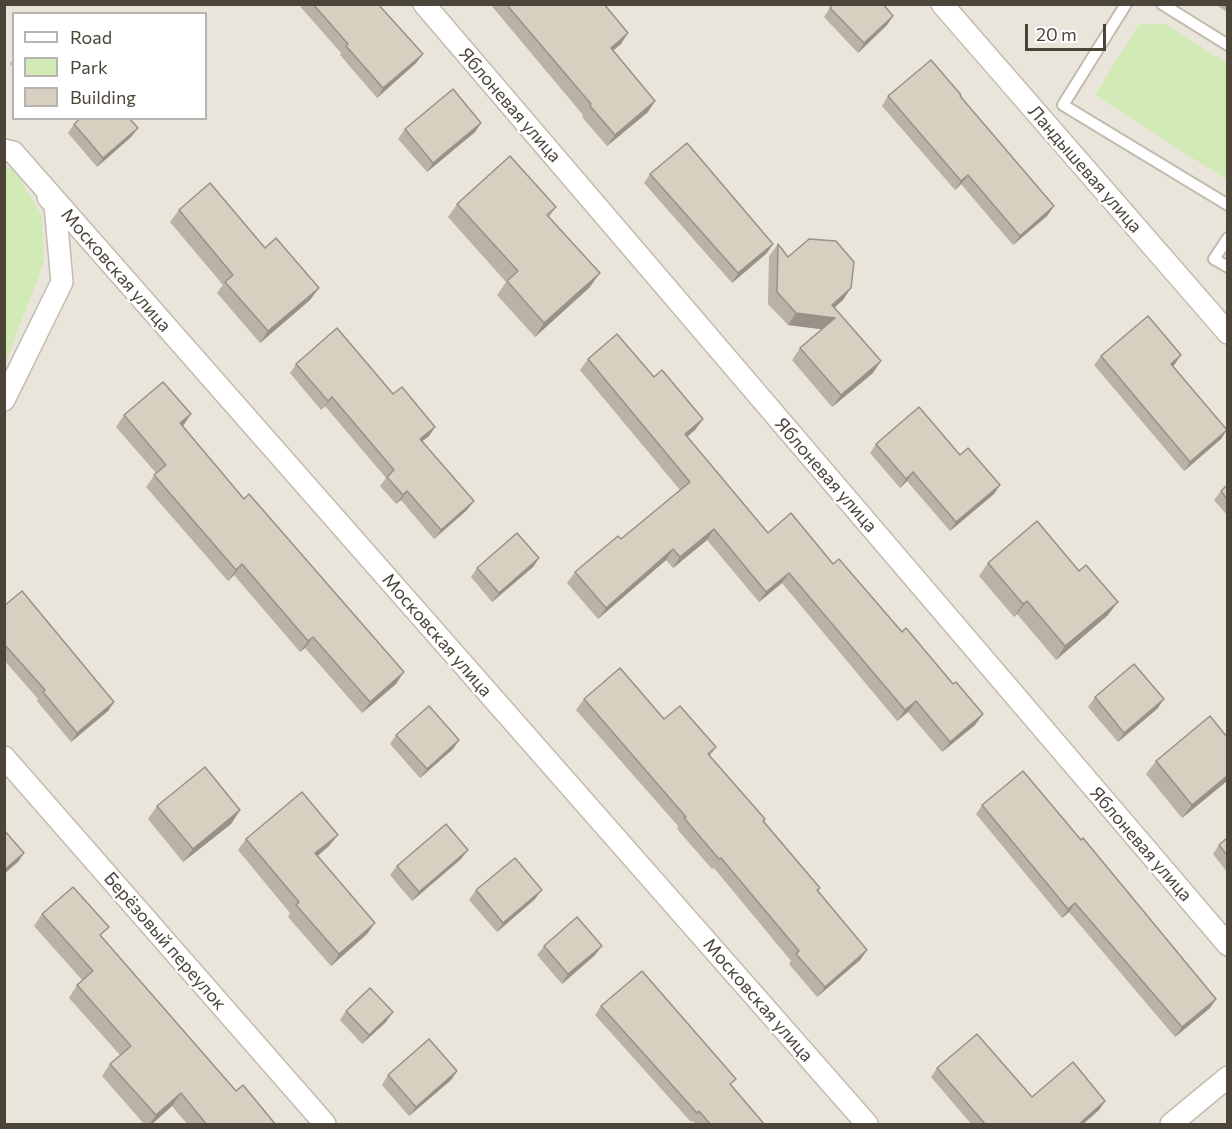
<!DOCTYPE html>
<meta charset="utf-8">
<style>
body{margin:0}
#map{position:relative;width:1232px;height:1129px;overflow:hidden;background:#f6f3ec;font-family:Commissioner,sans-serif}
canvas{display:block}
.frame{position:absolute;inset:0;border:6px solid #4b4439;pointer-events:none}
.legend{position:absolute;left:12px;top:12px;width:195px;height:108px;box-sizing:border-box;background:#fff;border:2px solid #b7b4b0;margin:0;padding:8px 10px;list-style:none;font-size:18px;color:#4b4439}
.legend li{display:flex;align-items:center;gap:12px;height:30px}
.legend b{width:30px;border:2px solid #b7b4b0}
.scale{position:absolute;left:1025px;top:24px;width:81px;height:27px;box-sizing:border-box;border:3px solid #4b4439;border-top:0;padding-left:8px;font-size:18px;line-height:21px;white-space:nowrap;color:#4b4439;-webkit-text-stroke:4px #fff;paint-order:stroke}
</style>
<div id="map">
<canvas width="1232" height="1129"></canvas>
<div class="frame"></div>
<ul class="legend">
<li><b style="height:8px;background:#fff"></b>Road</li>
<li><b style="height:16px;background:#d2eab5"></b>Park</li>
<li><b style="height:16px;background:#d8cfc1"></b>Building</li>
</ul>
<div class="scale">20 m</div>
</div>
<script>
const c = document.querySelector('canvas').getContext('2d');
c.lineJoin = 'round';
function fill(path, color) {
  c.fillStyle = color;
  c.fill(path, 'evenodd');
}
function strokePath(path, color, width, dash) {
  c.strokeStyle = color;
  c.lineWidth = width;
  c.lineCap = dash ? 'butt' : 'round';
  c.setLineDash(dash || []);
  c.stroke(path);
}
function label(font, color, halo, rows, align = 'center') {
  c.font = font + ' Commissioner,sans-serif';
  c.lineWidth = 4.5;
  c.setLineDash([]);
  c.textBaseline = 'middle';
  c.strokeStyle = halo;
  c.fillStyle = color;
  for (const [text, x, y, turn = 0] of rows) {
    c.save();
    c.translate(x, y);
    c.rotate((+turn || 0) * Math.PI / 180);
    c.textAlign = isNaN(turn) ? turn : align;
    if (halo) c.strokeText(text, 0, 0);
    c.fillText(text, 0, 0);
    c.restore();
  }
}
const residential = new Path2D(`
 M5 5H1227V1124H5ZM14 14H206V118H14Z`);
const green = new Path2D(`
 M1139 24H1165L1227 63V180L1095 95Z
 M5 167 14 169 42 216 44 262 5 364Z`);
const service = new Path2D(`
 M1126 4 1063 105 1228 205
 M1162 4 1228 45
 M1228 238 1214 259 1228 267`);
const minor = new Path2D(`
 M424 4 1228 945
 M942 4 1228 333
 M4 150 13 152 867 1124
 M4 400 62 282 55 205 48 197
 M4 757 325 1124
 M1171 1124 1228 1077`);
const wall = new Path2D(`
 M298 4H378L423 54 416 63 377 98 340 55 341 53Z
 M490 4H604L621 44 613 50 648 112 607 146 582 117 583 115Z
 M1215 4H1227V12Z
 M830 8 893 16 887 25 858 53 824 17Z
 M14 58V69L10 64Z
 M961 95 960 97 1054 206 1047 216 1013 245 961 184 955 190 882 106 888 96Z
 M481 123 475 132 427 172 398 139 405 129Z
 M74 124 138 128 131 137 97 167 68 133Z
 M650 174 767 253 732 283 644 183Z
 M457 204 556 207 549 217 590 287 535 337 497 295 506 282 448 217Z
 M179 210 265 248 310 300 260 343 217 293 223 285 170 222Z
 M778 244 788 257 843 300 835 307 873 373 832 407 792 360 800 348 822 329 788 325 768 304 769 256Z
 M1101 356 1175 364 1173 366 1221 439 1184 471 1094 365Z
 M588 359 654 377 703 419 695 430 687 437 768 533 833 564 983 714 975 725 942 752 908 712 897 721 782 583 759 602 707 540 673 568 666 560 598 619 567 583 575 572 621 539 680 490 580 370Z
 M296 364 393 394 435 427 429 436 422 441 467 510 434 539 401 500 396 504 380 486 386 478 325 406 321 410 290 373Z
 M124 415 182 426 396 684 362 713 305 648 300 652 234 575 228 581 146 487 156 473 116 427Z
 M876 444 994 494 950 531 907 481 900 488 870 453Z
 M1227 485V515L1214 500 1221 491Z
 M539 558 533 567 492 602 471 577 477 568Z
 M988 563 1108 615 1056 660 1017 614 1014 617 979 576Z
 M4 606 114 702 108 711 71 742 37 701 38 699 4 660Z
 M1095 697 1164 699 1157 709 1118 742 1088 707Z
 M584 699 664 719 716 747 710 756 820 888 817 891 867 950 860 960 817 997 789 964 791 961 714 868 712 869 677 829 678 826 576 710Z
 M396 735 453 749 420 778 390 744Z
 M1227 737V781L1182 818 1146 774 1156 761Z
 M982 805 1216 999 1210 1008 1175 1037 1069 912 1062 918 976 814Z
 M157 806 240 810 231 824 183 862 148 819Z
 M1227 838V872L1213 854 1219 845Z
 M246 839 329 846 317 856 367 934 331 966 288 917 290 913 238 850Z
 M461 859 412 901 390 875 397 866Z
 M476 890 535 899 497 932 469 900Z
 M42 914 102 937 236 1091 276 1125H188L172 1106 151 1125H145L102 1076 110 1064 120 1055 69 998 77 985 83 981 34 926Z
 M544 946 595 955 562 984 537 955Z
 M601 1006 732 1086 765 1125H696L693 1121 691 1122 595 1015Z
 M346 1011 386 1022 362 1044 340 1020Z
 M937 1068 1032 1097 1105 1101 1099 1110 1082 1125H972L931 1077Z
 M457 1071 451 1080 409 1116 382 1085 388 1075Z`);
const shadedWall = new Path2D(`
 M893 16 887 25 858 53 864 43Z
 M628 33 621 44 603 59 611 48Z
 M423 54 416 63 377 98 383 88Z
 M655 101 648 112 607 146 615 135Z
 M481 123 475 132 427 172 433 163Z
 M138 128 131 137 97 167 103 158Z
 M968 175 961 184 955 190 961 181Z
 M1054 206 1047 216 1013 245 1020 236Z
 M773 244 767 253 732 283 738 273Z
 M600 273 590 287 535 337 544 323Z
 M319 288 310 300 260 343 268 331Z
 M851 288 843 300 824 316 832 305Z
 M796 313 835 318 827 330 788 325Z
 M1181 355 1175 364 1164 374 1171 364Z
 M881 361 873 373 832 407 841 395Z
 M332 397 325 406 321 410 328 401Z
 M191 414 183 426 172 435 180 423Z
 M703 419 695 430 677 445 685 434Z
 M435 427 429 436 414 448 420 439Z
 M1227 430 1221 439 1184 471 1190 462Z
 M913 472 907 481 900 488 906 479Z
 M1000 485 994 494 950 531 956 522Z
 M407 491 401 500 396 504 403 495Z
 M474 501 467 510 434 539 441 530Z
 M714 529 707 540 673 568 680 557Z
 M673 549 666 560 598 619 606 608Z
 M539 558 533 567 492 602 499 593Z
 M242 564 234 575 228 581 236 570Z
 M789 573 782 583 759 602 766 592Z
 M1027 601 1017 614 1014 617 1023 604Z
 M1118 602 1108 615 1056 660 1065 646Z
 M313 637 305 648 300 652 308 641Z
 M404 672 396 684 362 713 370 702Z
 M1164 699 1157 709 1118 742 1124 733Z
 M916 701 908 712 897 721 905 710Z
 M114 702 108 711 71 742 77 733Z
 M983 714 975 725 942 752 950 742Z
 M459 740 453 749 420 778 427 769Z
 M1227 776V781L1182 818 1192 805Z
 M240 810 231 824 183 862 193 849Z
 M338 835 329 846 307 865 315 853Z
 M468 850 461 859 412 901 419 892Z
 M24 853 18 862 4 874V870Z
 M542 890 535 899 497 932 503 923Z
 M1075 903 1069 912 1062 918 1068 909Z
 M375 923 367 934 331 966 339 954Z
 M602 946 595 955 562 984 568 974Z
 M867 950 860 960 817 997 825 987Z
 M1216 999 1210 1008 1175 1037 1182 1027Z
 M393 1012 386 1022 362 1044 369 1035Z
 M457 1071 451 1080 409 1116 416 1107Z
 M181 1093 172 1106 151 1125H149L156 1115Z
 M1105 1101 1099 1110 1082 1125H1078Z`);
const building = new Path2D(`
 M313 4H378L423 54 383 88 346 46 348 44Z
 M506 4H604L628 33 611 48 655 101 615 135 590 106 591 104Z
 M834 4H883L893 16 864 43 830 8Z
 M931 60 961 95 960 96 1054 206 1020 236 968 175 961 181 888 96Z
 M453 89 481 123 433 163 405 129Z
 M81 118H129L138 128 103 158 74 124Z
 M687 143 773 244 738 273 650 174Z
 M510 156 556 207 547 215 600 273 544 323 507 281 518 271 457 204Z
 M210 183 265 248 276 238 319 288 268 331 225 282 233 275 179 210Z
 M809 239 836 241 854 262 851 288 832 305 881 361 841 395 800 348 835 318 796 313 777 292 778 244 788 257Z
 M1148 316 1181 355 1171 364 1227 430 1190 462 1101 356Z
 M337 328 393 394 402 387 435 427 420 439 474 501 441 530 407 491 403 495 387 477 394 470 332 397 328 401 296 364Z
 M617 334 654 377 662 370 703 419 685 434 768 533 791 513 833 564 839 559 902 632 906 628 953 684 956 682 983 714 950 742 916 701 905 710 789 573 766 592 714 529 680 557 673 549 606 608 575 572 618 536 621 539 690 482 588 359Z
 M163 382 191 414 180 423 244 499 249 494 404 672 370 702 313 637 308 641 242 564 236 570 154 475 166 465 124 415Z
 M919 407 960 455 968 448 1000 485 956 522 913 472 906 479 876 444Z
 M1227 485V499L1221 491Z
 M1037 521 1079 571 1086 565 1118 602 1065 646 1027 601 1023 604 988 563Z
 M517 533 539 558 499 593 477 568Z
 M22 591 114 702 77 733 43 692 45 690 4 644V606Z
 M1134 664 1164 699 1124 733 1095 697Z
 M620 668 664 719 680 706 716 747 708 754 765 819 763 821 820 888 817 890 867 950 825 987 796 954 799 951 721 858 719 859 684 818 686 817 584 699Z
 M429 706 459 740 427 769 396 735Z
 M1210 716 1227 737V776L1192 805 1156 761Z
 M205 767 240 810 193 849 157 806Z
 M1023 771 1081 840 1083 838 1216 999 1182 1027 1075 903 1068 909 982 805Z
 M302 792 338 835 315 853 375 923 339 954 296 905 299 902 246 839Z
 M446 824 468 850 419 892 397 866Z
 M4 830 24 853 4 870Z
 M1227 838V855L1219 845Z
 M515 858 542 890 503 923 476 890Z
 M73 887 109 927 100 935 236 1091 243 1085 276 1125H207L181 1093 156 1115 110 1064 131 1046 77 985 93 971 42 914Z
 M577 917 602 946 568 974 544 946Z
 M642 971 736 1079 730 1084 765 1125H711L699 1111 697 1113 601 1006Z
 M370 988 393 1012 369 1035 346 1011Z
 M977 1034 1032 1097 1073 1062 1105 1101 1078 1125H986L937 1068Z
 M429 1039 457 1071 416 1107 388 1075Z`);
const streetNames = [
 ["Яблоневая улица",510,105,49],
 ["Ландышевая улица",1085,169,49],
 ["Московская улица",116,270,49],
 ["Яблоневая улица",826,475,49],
 ["Московская улица",437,635,49],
 ["Яблоневая улица",1141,844,49],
 ["Берёзовый переулок",165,941,49],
 ["Московская улица",758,1000,49]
];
fill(residential, '#eae5da');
fill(green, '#d2eab5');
strokePath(service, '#c2bbae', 14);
strokePath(minor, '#c2bbae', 24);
strokePath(service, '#fff', 10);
strokePath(minor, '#fff', 21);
fill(wall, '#bab2a6');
fill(shadedWall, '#979187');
fill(building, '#d8cfc1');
strokePath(building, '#979187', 1.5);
label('18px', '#4b4439', '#fff', streetNames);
</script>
